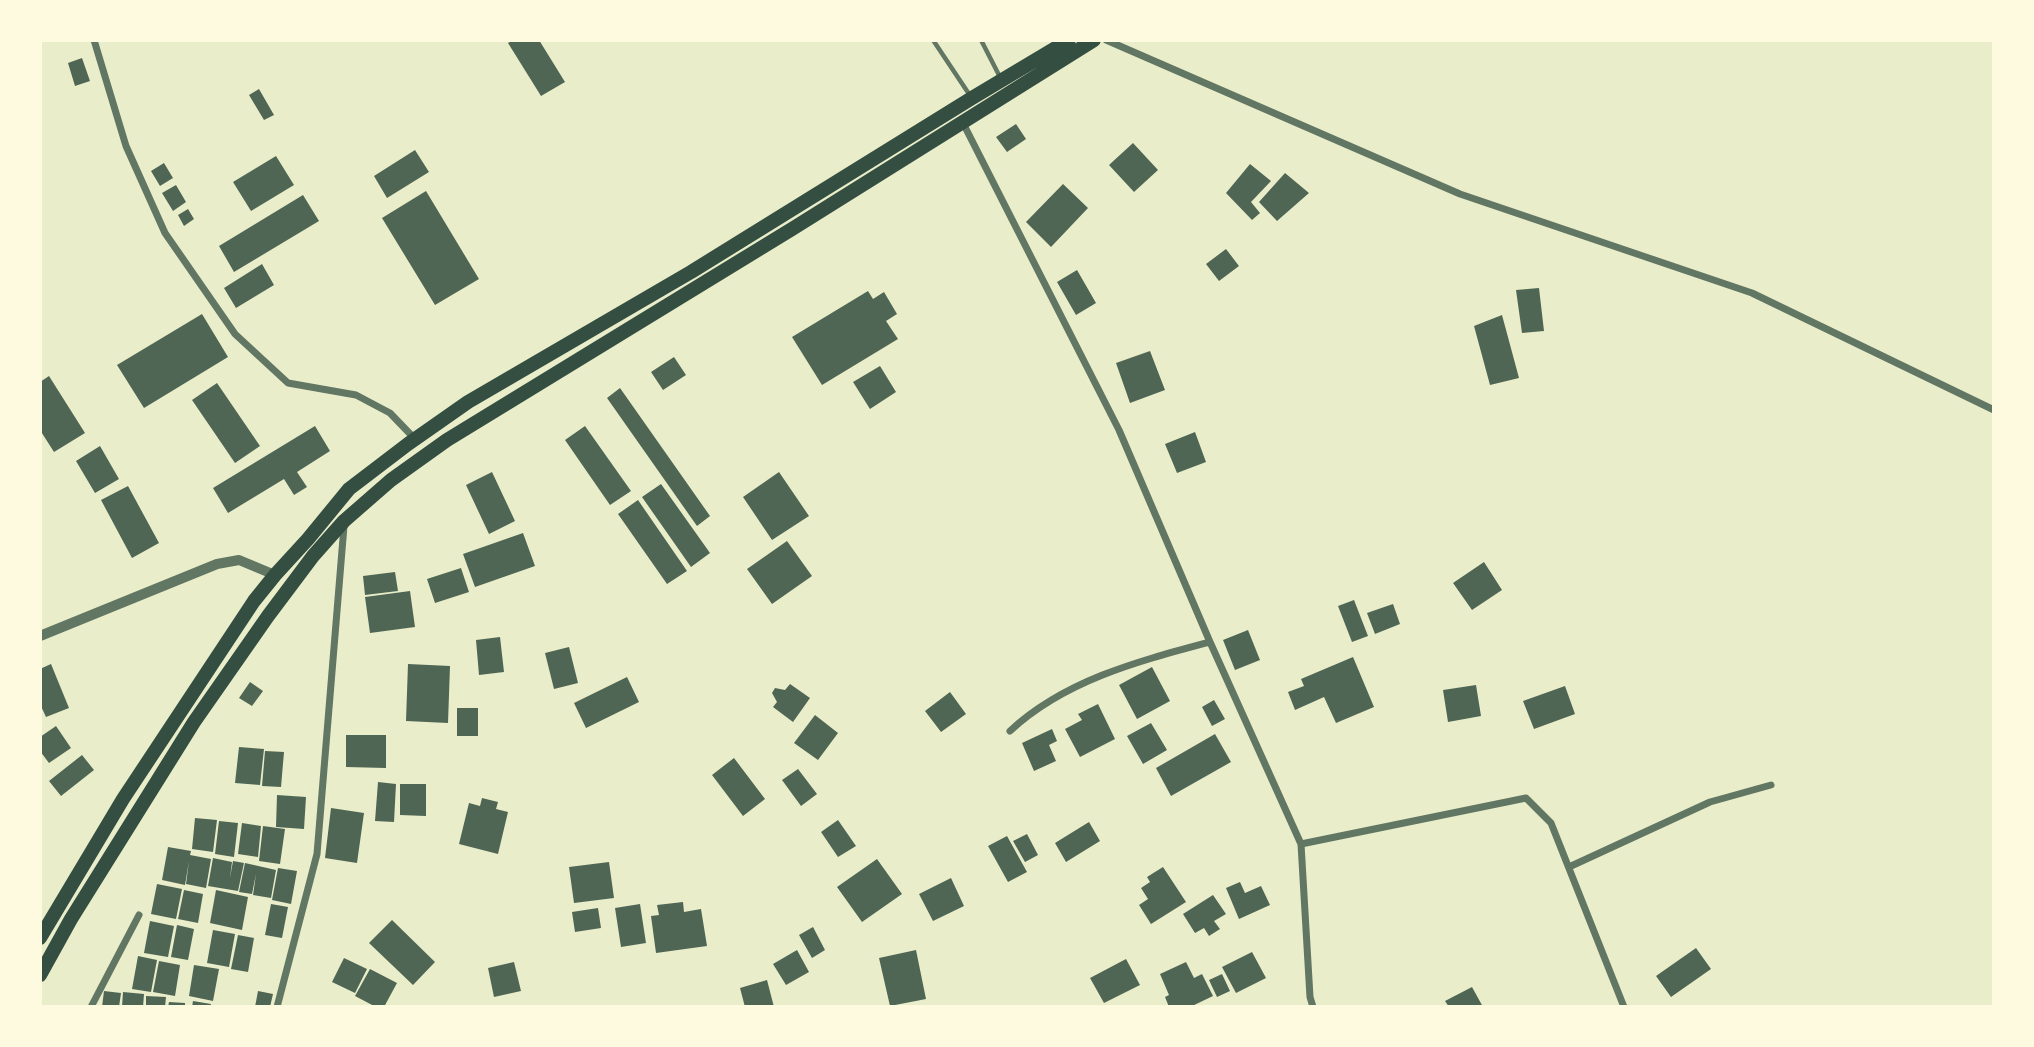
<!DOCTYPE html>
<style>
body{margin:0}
#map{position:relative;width:2034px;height:1047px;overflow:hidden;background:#e9edc9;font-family:Jost,sans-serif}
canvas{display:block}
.frame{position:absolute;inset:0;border:42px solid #fefae0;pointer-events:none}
</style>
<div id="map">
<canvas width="2034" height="1047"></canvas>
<div class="frame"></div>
</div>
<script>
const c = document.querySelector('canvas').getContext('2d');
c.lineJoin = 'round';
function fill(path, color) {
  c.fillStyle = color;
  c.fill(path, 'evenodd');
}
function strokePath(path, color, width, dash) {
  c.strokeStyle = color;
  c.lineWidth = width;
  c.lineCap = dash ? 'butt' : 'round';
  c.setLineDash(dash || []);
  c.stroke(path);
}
const building = new Path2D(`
 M513 40H539L565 82 541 96 508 43Z
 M82 58 90 81 75 86 68 63Z
 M259 89 274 115 264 120 249 95Z
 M1016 124 1026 139 1007 152 996 137Z
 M1133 143 1158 170 1134 192 1109 165Z
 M415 150 429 172 387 198 374 176Z
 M276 156 294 185 251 211 233 182Z
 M164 163 173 178 160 186 151 171Z
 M1250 164 1271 181 1251 202 1260 213 1252 220 1226 193Z
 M1285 173 1309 193 1277 221 1259 202Z
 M1063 184 1088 208 1051 247 1026 222Z
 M176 185 186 202 173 211 162 193Z
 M426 191 479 279 435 305 382 218Z
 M303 195 319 221 234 272 219 246Z
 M188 209 194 219 184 226 178 215Z
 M1226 249 1239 266 1219 281 1206 264Z
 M262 264 274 285 236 308 224 288Z
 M1077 270 1096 303 1076 315 1057 282Z
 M1539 288 1544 331 1522 333 1516 290Z
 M868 291 873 299 884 292 897 314 886 321 898 339 822 385 792 337Z
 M202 314 228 357 144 408 117 365Z
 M1502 315 1519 378 1490 385 1474 326Z
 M1150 351 1165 390 1130 403 1116 363Z
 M674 357 686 375 663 390 651 372Z
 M880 366 896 392 870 409 853 382Z
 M49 376 85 433 54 452 40 430V382Z
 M217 383 260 446 235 463 192 400Z
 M620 388 710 516 697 526 607 398Z
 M315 426 330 451 297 472 307 487 294 495 284 479 228 513 213 488Z
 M585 426 631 491 610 505 565 440Z
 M1195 432 1206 462 1177 473 1165 444Z
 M100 446 119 479 95 493 76 461Z
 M492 472 515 521 489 534 466 485Z
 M779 472 809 516 772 540 743 497Z
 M661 484 710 553 691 567 642 497Z
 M128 486 159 543 132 558 101 500Z
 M638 500 687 571 667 584 618 514Z
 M523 533 535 566 475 587 463 554Z
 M787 541 812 576 772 604 747 569Z
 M1484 562 1502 590 1472 610 1453 583Z
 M461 568 469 592 435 603 427 579Z
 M395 572 398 591 365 595 363 576Z
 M410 591 415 627 370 633 365 597Z
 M1354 600 1368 636 1352 642 1338 606Z
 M1393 604 1400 624 1375 634 1367 613Z
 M1248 630 1260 660 1235 670 1223 640Z
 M500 637 504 672 479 675 476 640Z
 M569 647 578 683 554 689 545 653Z
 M1353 657 1374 707 1336 723 1324 697 1295 710 1288 692 1304 686 1301 679Z
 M51 664 69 708 46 717 40 704V669Z
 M408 664 450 666 448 723 406 721Z
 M1152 667 1170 701 1137 719 1119 685Z
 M627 677 639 702 586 728 574 703Z
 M250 682 263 691 252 706 239 698Z
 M790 684 810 698 793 722 773 707 777 702 772 693 775 688 785 690Z
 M1476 685 1481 716 1448 722 1443 690Z
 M1565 686 1575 714 1534 729 1523 701Z
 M950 692 966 714 941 732 925 711Z
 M1214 700 1225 719 1212 726 1202 707Z
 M1098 704 1115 739 1080 757 1065 729 1082 720 1078 714Z
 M457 708H478V736H457Z
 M815 715 838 733 818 760 794 743Z
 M1151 723 1167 750 1143 764 1127 736Z
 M56 726 71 748 49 763 40 751V737Z
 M1052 729 1057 741 1049 745 1056 761 1034 771 1022 743Z
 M1215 734 1231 762 1171 796 1156 768Z
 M346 735H386V768L346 767Z
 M239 747 264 749 260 785 235 783Z
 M265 751 284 752 281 787 262 786Z
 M82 755 94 770 61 796 49 781Z
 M734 758 765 799 743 816 712 775Z
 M798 769 817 794 801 806 782 780Z
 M378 782 396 784 394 822 375 821Z
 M400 784H426V816L400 815Z
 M277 795 306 797 304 829 276 827Z
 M482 798 498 802 496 809 508 812 498 854 459 844 469 803 480 806Z
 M331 808 364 813 357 863 325 858Z
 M195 818 217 820 213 852 192 849Z
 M838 820 856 846 838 857 821 832Z
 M219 821 238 823 234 857 215 854Z
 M1089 822 1100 841 1066 862 1055 843Z
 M242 823 261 826 258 857 238 854Z
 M263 826 285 829 280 864 259 861Z
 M1027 834 1038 855 1025 862 1013 841Z
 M1007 836 1027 872 1008 882 988 846Z
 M168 847 191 851 190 855 211 859 206 888 186 884 189 861 185 885 162 880Z
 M213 858 232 862 230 878 233 861 244 863 238 891 208 886Z
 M877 859 902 894 862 922 837 887Z
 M609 862 614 898 574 903 569 867Z
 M245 863 276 870 271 898 253 895 256 874 252 894 239 892Z
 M1163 867 1186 902 1151 924 1139 905 1148 899 1141 888 1150 882 1147 877Z
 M278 868 297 871 291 904 272 900Z
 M951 878 964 906 933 921 919 894Z
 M1240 882 1245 893 1261 886 1270 905 1239 919 1226 888Z
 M157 884 182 889 176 919 151 914Z
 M184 890 203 894 198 923 178 919Z
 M216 890 248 897 242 930 210 923Z
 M1213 895 1226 914 1214 921 1220 929 1209 936 1204 928 1195 933 1183 914Z
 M683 902 684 912 701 909 707 946 656 953 651 916 659 915 657 905Z
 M271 904 288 907 282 938 265 935Z
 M640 904 646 943 621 947 615 908Z
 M598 908 601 928 575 932 572 912Z
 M392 920 435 962 413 985 369 943Z
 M150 921 174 926 168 957 144 953Z
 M177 925 194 929 188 960 171 957Z
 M813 927 825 950 812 958 799 935Z
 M213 930 235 934 229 967 207 963Z
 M238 935 254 938 248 972 231 969Z
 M1696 948 1711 969 1671 997 1656 976Z
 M797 950 809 972 786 985 773 964Z
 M916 950 926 999 890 1006 879 958Z
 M1252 952 1266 978 1236 993 1222 967Z
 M138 956 157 960 151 992 132 989Z
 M344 958 367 969 355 993 332 982Z
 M1126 959 1140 985 1104 1003 1090 978Z
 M159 961 180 965 175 996 153 992Z
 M514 962 521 991 494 997 488 968Z
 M1186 962 1194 978 1202 974 1213 996 1190 1007H1169L1165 997 1169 995 1160 974Z
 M194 965 219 969 213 1001 189 996Z
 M370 969 397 983 384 1007H376L355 996Z
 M1222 974 1230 991 1217 997 1209 980Z
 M767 980 774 1007H745L740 988Z
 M1472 987 1483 1007H1449L1445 1001Z
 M104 991 121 993 119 1007H102Z
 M258 991 273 994 270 1007H255Z
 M123 992 144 994 143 1007H122Z
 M146 996 166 997 165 1007H146Z
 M193 1001 211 1004 210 1007H192Z
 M169 1002 185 1003V1007H168Z`);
const service = new Path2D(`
 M933 40 971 97
 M981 40 1001 79`);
const minor = new Path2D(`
 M94 40 126 146 165 233 235 334 288 383 356 395 390 413 415 439
 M1106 40 1460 194 1752 293 1994 410
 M963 123 1119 430 1210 642 1301 844 1310 997 1313 1007
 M1010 731C1065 680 1139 661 1210 642
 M1301 844 1526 798 1551 823 1624 1007
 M1569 867 1710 802 1771 785
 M91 1007 139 915
 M277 1007 317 854 344 526`);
const tertiary = new Path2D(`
 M40 636 217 564 239 560 275 575`);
const trunk = new Path2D(`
 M40 938 123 799 254 601 275 575 308 539 349 489 408 444 468 402 691 272 972 98 1069 40
 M40 975 71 919 194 722 268 616 313 556 344 521 391 480 447 440 792 229 1094 40`);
fill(building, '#4f6655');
strokePath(service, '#617663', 4.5);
strokePath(minor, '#617663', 7);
strokePath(tertiary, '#617663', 10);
strokePath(trunk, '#344e41', 14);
</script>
